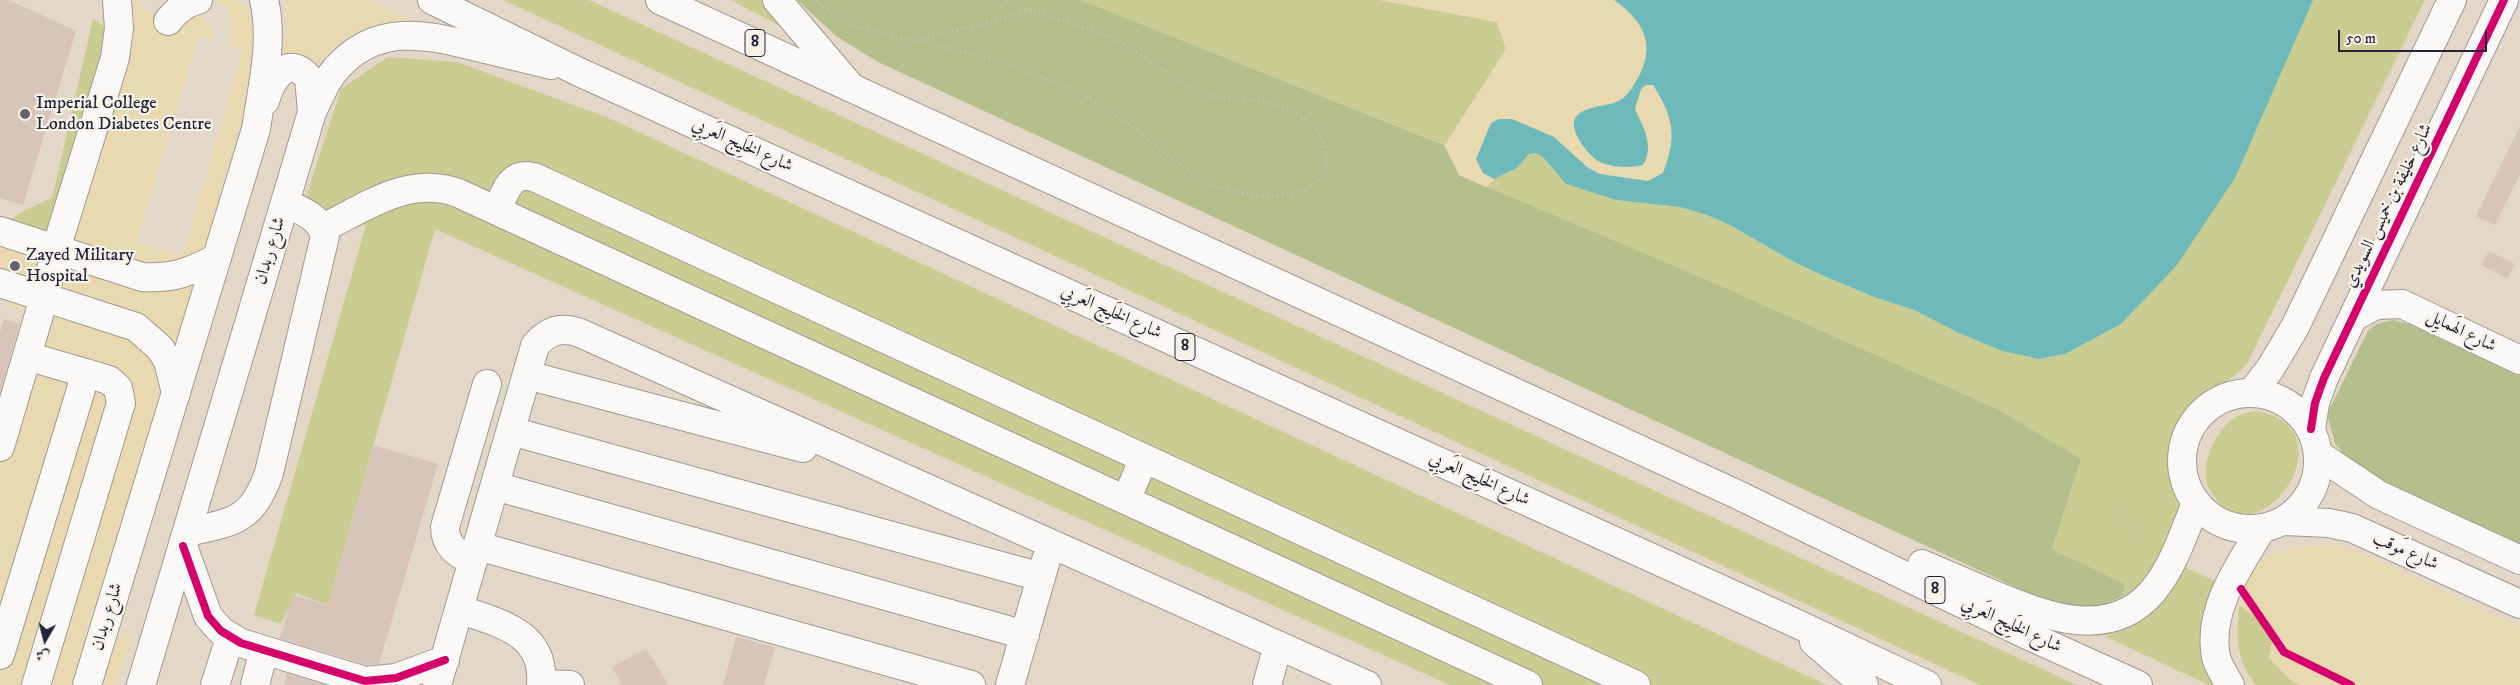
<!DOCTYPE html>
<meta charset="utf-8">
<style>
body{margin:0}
#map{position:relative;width:2520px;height:685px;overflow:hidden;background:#e3d8c7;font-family:"IM FELL DW Pica",Amiri,serif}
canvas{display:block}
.north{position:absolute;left:20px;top:615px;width:50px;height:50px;-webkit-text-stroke:4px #f7f3e8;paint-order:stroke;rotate:188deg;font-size:14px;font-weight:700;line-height:20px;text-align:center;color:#22223b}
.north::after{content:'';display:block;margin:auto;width:18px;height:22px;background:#22223b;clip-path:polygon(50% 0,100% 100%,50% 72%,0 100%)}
.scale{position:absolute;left:2338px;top:30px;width:149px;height:22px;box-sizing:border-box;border:2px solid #22223b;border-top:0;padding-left:6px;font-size:15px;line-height:18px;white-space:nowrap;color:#22223b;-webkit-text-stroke:4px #f7f3e8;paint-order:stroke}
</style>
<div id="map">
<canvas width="2520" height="685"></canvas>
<div class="north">ش</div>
<div class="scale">50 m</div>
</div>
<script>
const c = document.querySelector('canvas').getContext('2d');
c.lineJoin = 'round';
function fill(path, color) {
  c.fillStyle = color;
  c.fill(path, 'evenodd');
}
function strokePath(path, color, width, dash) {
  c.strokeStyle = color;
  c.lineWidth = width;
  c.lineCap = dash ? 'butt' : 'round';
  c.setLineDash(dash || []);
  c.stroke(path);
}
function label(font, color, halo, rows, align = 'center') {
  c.font = font + ' "IM FELL DW Pica",Amiri,serif';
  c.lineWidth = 4.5;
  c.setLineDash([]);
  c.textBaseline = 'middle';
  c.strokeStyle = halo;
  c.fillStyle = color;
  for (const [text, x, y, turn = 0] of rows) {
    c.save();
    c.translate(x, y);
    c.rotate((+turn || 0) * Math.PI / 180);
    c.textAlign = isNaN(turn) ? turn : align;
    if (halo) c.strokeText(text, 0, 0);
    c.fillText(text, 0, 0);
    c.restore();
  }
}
const green = new Path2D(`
 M503 0H589L2077 685H1980Z
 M731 0H763L784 28Z
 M1081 0H1380L1497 22 1506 49 1445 145Z
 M2276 0H2425L2247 364C2221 392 2192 396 2174 435 2161 467 2186 498 2177 530 2174 540 2163 553 2157 562 2144 582 2145 586 2123 596L2125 584 2052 549 2081 459 1486 187 1494 179 1517 168 1529 154 1534 153 1542 156 1566 184 1616 200 1680 207 1707 215 1730 225 1794 262 1824 276 1874 297 1914 310 1959 333 2002 351 2039 359 2065 354 2121 324Z
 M93 19 108 28 102 59 52 239 1 226 25 210 52 198Z
 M387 57 457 62 609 118 1827 685H1450L435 229 328 605 296 593 281 624 254 615 366 225 304 203 341 89Z
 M2255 411C2356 425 2257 569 2211 492 2198 471 2211 439 2228 423 2235 415 2245 413 2255 411Z
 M2184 567 2217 582 2208 671 2213 685H2209L2104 636C2143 625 2166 602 2184 567Z
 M2239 605 2274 628 2270 658 2292 681 2301 685H2256C2234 658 2237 637 2239 605Z`);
const forest = new Path2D(`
 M797 0H1081L1444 145 1459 175 1707 280 1997 409 2081 459 2052 549 2125 584 2123 596 2092 611 2050 603 878 62 836 36Z
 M2393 320 2409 324 2520 376V544L2359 471 2335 444 2327 414 2368 331 2376 324Z`);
const sand = new Path2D(`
 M128 0H141L138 7 175 22 196 14C207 21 215 26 213 40L199 36 136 243 183 255 243 49 229 45C233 27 235 11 217 0H233L251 10 249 0H258L260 8 248 98 203 251 179 275 77 246 75 236 128 45Z
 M286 0H368L425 26C376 22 341 27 314 72L280 65 286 33Z
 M1380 0H1614C1642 19 1656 42 1639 75 1635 84 1630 94 1621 99 1611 106 1599 107 1588 110L1643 126 1635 109 1641 89 1646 85H1653C1674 119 1677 136 1663 173L1648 181 1600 174 1512 119H1499L1491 123 1483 173 1494 179 1486 187 1459 175 1445 145 1506 49 1497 22Z
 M0 243 38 257 42 261 35 281 0 271Z
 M73 269 148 293 175 291 195 286 174 356 62 293C60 282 62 273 73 269Z
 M0 290 144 345 155 354 164 389 78 685H0V437L36 322 0 298Z
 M2333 545 2358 552 2520 627V685H2301L2292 681 2269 658 2274 628 2239 605C2244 595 2247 577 2254 568 2272 547 2308 546 2333 545Z
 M125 633 131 634 116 685H101L114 641Z`);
const water = new Path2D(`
 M1614 0H2313L2235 178 2177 265 2121 324 2065 354 2039 359 2002 351 1959 333 1914 310 1874 297 1824 276 1794 262 1730 225 1707 215 1680 207 1616 200 1566 184 1542 156 1535 153 1529 154 1517 168 1494 179 1483 173 1476 159 1491 123 1499 119H1512L1554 137 1587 167 1600 174 1648 181 1663 173C1677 137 1674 118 1653 85H1646L1641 89 1635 109C1643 127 1655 146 1643 165 1629 168 1612 168 1598 161 1588 155 1567 128 1576 117 1586 104 1609 108 1622 99 1630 93 1635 83 1640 74 1656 42 1641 19 1614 0Z`);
const building = new Path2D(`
 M0 0H9L76 31 23 205 0 198Z
 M2520 126V174L2495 225 2476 216Z
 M2489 251 2515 264 2507 279 2481 265Z
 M4 319 20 324 0 392V332Z
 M374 445 438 464 379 664 367 665 280 639 293 595 328 605Z
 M736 637 775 647 764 685H723Z
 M646 649 669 685H622L612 667Z
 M287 673 325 685H284Z`);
const path = new Path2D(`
 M816 0C842 29 880 33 916 41 935 45 954 49 972 54 1002 61 1030 73 1059 84 1085 94 1118 115 1141 133 1168 154 1193 182 1228 190 1257 197 1296 201 1320 179 1327 172 1327 161 1326 152 1322 120 1283 103 1254 100 1234 98 1216 100 1198 91 1167 77 1143 52 1112 38 1077 22 1039 16 1004 0
 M918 40 1028 12
 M2115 510 2145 542`);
const minor = new Path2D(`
 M777 0 850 86
 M168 21C177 10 185 3 198 0
 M497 210C505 192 510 171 534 177L1636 685
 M323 228C366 207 409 175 458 193L1528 685
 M0 231 142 277C173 279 190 272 217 258
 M0 283 136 327 160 348 168 361 176 393
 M2353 317 2376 305 2402 304 2520 360
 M27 356 109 380 118 388 121 403 36 685
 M527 375 803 448
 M2252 392 2270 369 2295 327 2452 0
 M2311 429 2315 403 2324 378 2504 0
 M511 431 1041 577
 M0 447 44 298 56 249 115 58 119 28 117 0
 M495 486 1025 635
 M1126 500 1144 458
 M187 532C234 522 252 521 269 473L325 236C320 217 302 211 285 203
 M183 546 208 616 221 631 241 643 365 681 396 678 445 660
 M478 546 971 685
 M473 561C457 554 445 546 445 527L487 384
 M459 609C498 623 546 632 541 685
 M0 655 86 373
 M541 684 570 685
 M215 685 230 638
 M255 685 264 650
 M437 685 535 346C547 331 561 326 580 333L1367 685
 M1010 685 1046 560
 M1267 685 1278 645`);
const major = new Path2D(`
 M265 101C271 81 286 52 309 78L312 112
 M2182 461a68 68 0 1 1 136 0a68 68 0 1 1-136 0Z
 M2319 455 2379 495 2520 560
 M2284 521 2329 523 2352 528 2520 604
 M87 685 256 129C262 87 274 41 264 0
 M141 685 312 112C319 98 325 81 336 69 376 23 425 34 477 47 501 53 526 59 551 65`);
const highway = new Path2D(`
 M432 0 579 72 1791 621 1927 685
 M660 0 1734 493 2025 634 2138 685
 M1922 564C1945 574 1969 584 1992 594 2043 615 2109 643 2153 591 2174 565 2184 533 2196 503
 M1814 642 1864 685
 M2230 685C2225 676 2218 666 2216 657 2207 609 2239 567 2262 528`);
const cycleway = new Path2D(`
 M2311 429 2315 403 2324 378 2504 0
 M183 546 208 616 221 631 241 643 365 681 396 678 445 660
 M2241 589 2284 652 2351 685`);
const markers = [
 [25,114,6,"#66626c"],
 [15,266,6,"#66626c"]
];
const shields = [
 [755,43,20],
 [1185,347,20],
 [1935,590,20]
];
const shieldNames = [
 ["8",755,43],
 ["8",1185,347],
 ["8",1935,590]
];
const poiNames = [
 ["Imperial College",36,104],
 ["London Diabetes Centre",36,125],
 ["Zayed Military",26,256],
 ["Hospital",26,277]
];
const streetNames = [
 ["شارع الخَلِيج العَربِي",742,146,24],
 ["شارع خليفة بن خميس السويدي",2389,206,-64],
 ["شارع ربدان",271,251,-73],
 ["شارع الخَلِيج العَربِي",1111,313,24],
 ["شارع الهَمايِل",2461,332,26],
 ["شارع الخَلِيج العَربِي",1479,480,24],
 ["شارع مَوقب",2405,552,24],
 ["شارع ربدان",108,617,-73],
 ["شارع الخَلِيج العَربِي",2011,626,25]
];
fill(green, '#c9cd92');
fill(forest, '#b5bf8c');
fill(sand, '#e9d9b0');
fill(water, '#6ebabb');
fill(building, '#d9c4ba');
strokePath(minor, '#9f9992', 30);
strokePath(major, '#9f9992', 30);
strokePath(highway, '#9f9992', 30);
strokePath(path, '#c7c5c3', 3, [1, 4]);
strokePath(minor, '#fbf9f7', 28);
strokePath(major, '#fbf9f7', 28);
strokePath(highway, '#fbf9f7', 28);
strokePath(cycleway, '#d6006c', 8);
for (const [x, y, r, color] of markers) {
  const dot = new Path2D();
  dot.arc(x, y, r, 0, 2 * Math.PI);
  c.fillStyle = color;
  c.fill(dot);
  strokePath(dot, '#f7f3e8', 2);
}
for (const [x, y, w] of shields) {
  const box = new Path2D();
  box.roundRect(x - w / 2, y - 13.5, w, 27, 4);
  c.fillStyle = '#f7f3e8';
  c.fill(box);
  strokePath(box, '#22223b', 1);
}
label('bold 16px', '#22223b', null, shieldNames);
label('18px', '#22223b', '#f7f3e8', poiNames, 'left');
label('18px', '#22223b', '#f7f3e8', streetNames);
</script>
